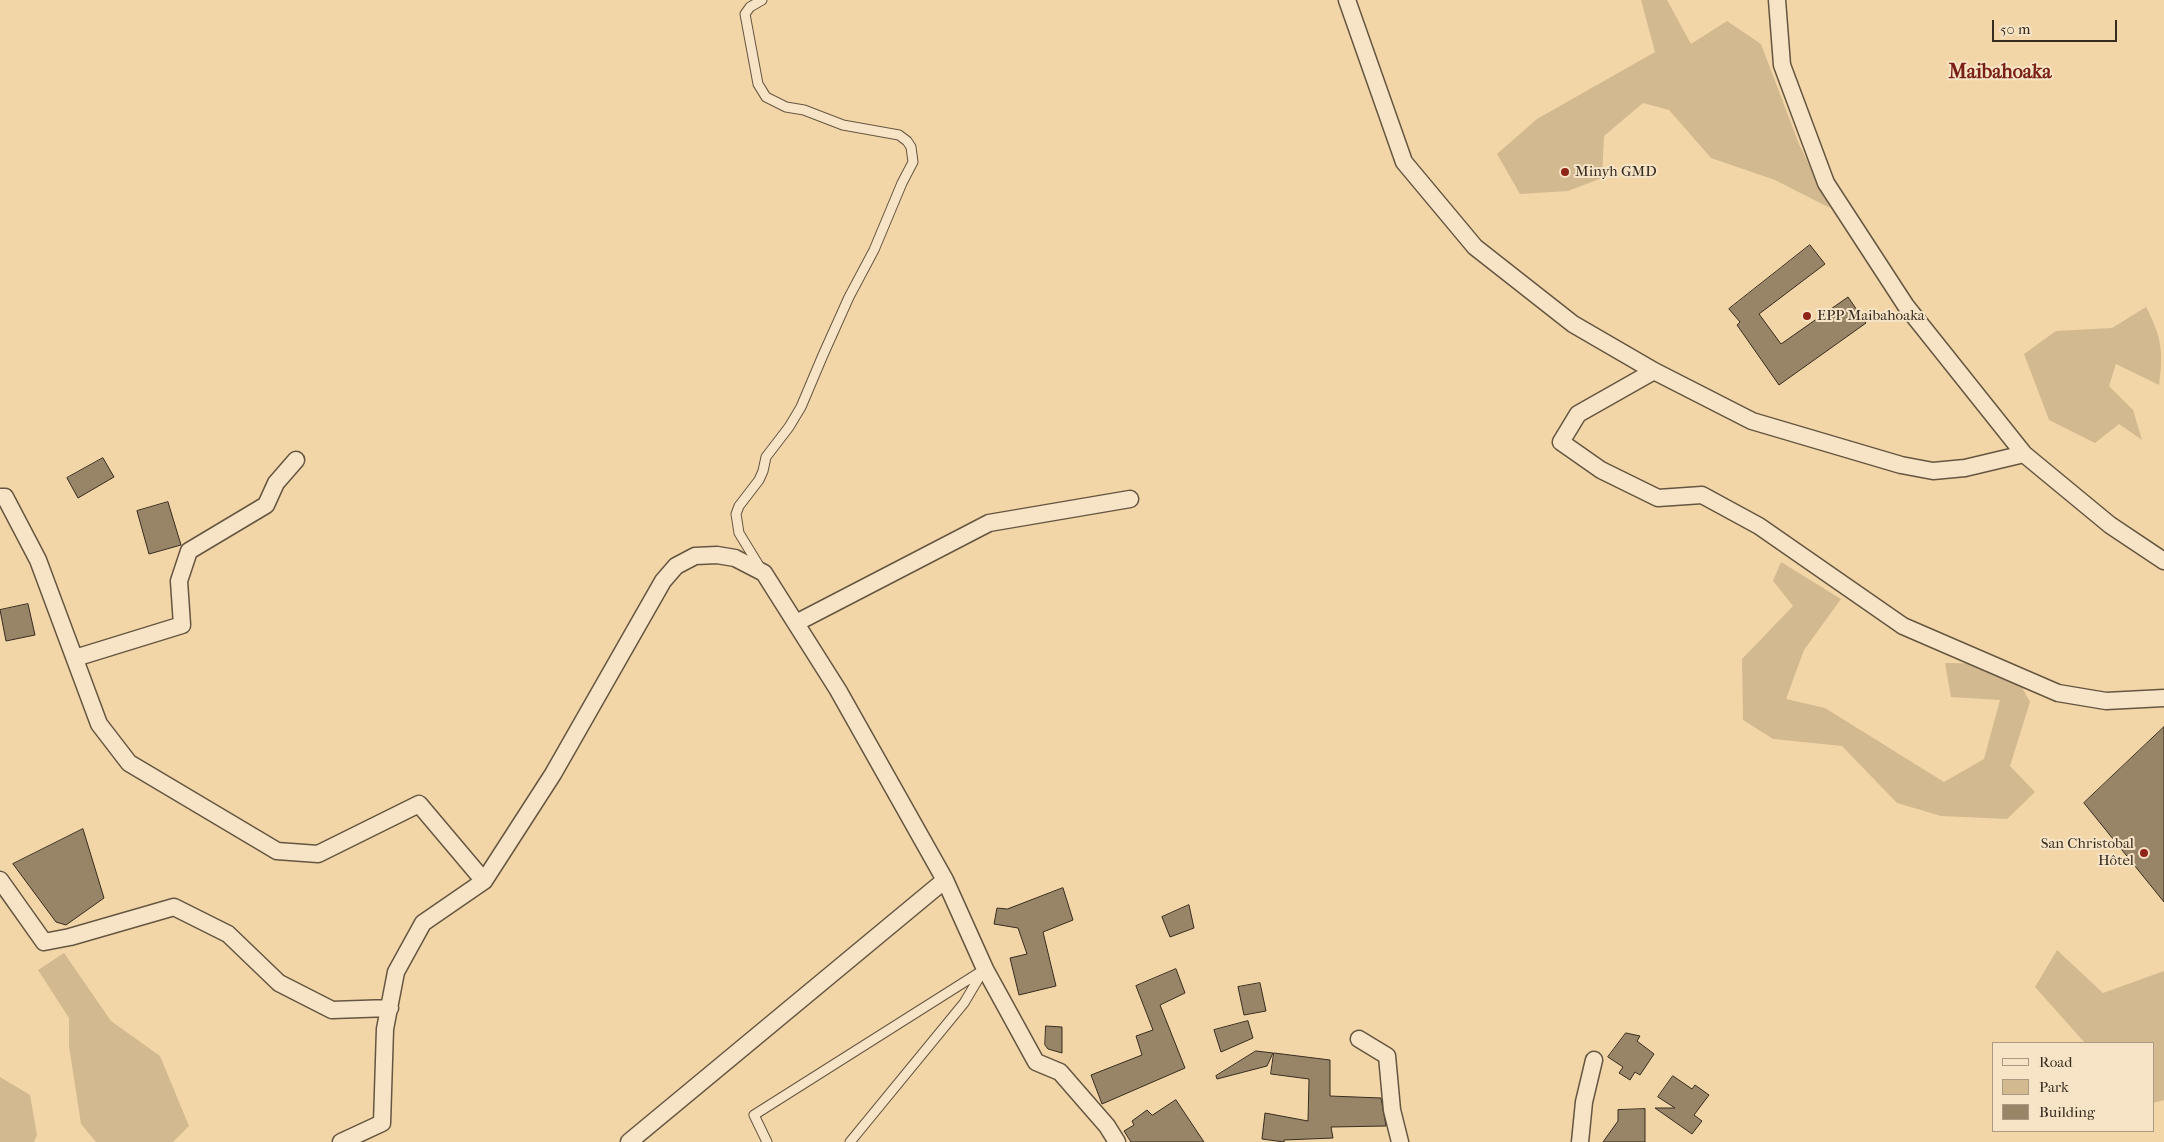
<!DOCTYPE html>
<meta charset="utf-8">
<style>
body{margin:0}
#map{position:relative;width:2164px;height:1142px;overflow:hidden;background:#f3d6a7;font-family:"IM FELL French Canon",serif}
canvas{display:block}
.legend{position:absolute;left:1992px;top:1042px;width:162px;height:90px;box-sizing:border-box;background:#f7e4c6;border:1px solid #aa9a84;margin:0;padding:6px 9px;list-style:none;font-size:15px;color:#362c20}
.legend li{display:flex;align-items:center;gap:10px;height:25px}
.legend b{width:25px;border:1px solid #aa9a84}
.scale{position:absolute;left:1992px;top:20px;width:125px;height:22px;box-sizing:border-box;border:2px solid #362c20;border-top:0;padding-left:6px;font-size:15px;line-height:18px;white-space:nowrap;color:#362c20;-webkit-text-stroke:4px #f7e4c6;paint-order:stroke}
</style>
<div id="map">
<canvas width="2164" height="1142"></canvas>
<ul class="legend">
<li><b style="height:6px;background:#f7e4c6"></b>Road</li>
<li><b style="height:14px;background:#d3b990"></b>Park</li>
<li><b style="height:14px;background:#988466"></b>Building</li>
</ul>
<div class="scale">50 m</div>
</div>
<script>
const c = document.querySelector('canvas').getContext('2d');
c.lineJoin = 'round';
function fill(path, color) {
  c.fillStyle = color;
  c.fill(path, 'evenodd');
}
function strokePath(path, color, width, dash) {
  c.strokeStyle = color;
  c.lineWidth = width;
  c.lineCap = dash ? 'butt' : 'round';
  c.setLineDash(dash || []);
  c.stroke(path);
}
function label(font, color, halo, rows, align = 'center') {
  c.font = font + ' "IM FELL French Canon",serif';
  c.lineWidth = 4;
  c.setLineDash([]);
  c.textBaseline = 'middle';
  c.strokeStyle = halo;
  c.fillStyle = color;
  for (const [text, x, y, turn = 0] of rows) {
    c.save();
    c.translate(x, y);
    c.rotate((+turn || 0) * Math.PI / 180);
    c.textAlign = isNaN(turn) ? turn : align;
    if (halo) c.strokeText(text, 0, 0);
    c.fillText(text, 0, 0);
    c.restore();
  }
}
const green = new Path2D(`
 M1641 0H1667L1691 44 1727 21 1761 44 1799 144 1830 208 1775 180 1711 158 1669 110 1643 103 1604 136 1602 178 1568 191 1520 194 1497 154 1537 119 1655 52Z
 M2146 307C2161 336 2164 351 2159 385L2116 364 2109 386 2133 410 2142 440 2119 424 2095 443 2049 420 2024 354 2056 331 2112 328Z
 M1781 562 1841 599 1804 650 1786 699 1825 708 1944 782 1984 759 2000 700 1951 697 1945 663 2009 664 2030 702 2010 766 2035 792 2007 819 1941 816 1897 803 1842 746 1773 739 1743 720 1742 659 1793 606 1773 581Z
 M2057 950 2103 993 2164 971V1100L2153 1103V1043H2085L2035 987Z
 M64 953 111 1021 160 1056 189 1126 173 1142H96L81 1124 69 1046V1018L38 970Z
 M0 1077 30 1095 37 1135 34 1142H0Z`);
const building = new Path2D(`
 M1810 245 1825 264 1759 314 1781 344 1848 297 1866 323 1779 385 1737 325 1740 322 1729 309Z
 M103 458 114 477 78 498 67 478Z
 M168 502 181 545 149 554 137 511Z
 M28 604 35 635 6 641 0 610Z
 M2164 727V902L2084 803Z
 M83 829 104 898 66 925 56 922 13 864Z
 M1063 888 1073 920 1043 932 1056 986 1019 995 1010 958 1027 954 1018 928 994 924 997 908 1007 909Z
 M1189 905 1194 928 1170 937 1162 917Z
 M1176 969 1185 993 1160 1005 1185 1068 1102 1104 1091 1075 1142 1055 1136 1036 1153 1030 1136 986Z
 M1260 983 1266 1011 1244 1015 1238 987Z
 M1248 1021 1253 1038 1221 1052 1214 1030Z
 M1046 1026 1062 1027V1053L1048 1049 1045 1045Z
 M1626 1033 1640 1036 1637 1041 1654 1054 1640 1075 1635 1072 1630 1080 1619 1073 1623 1067 1608 1057Z
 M1256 1051 1273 1053 1267 1066 1217 1079 1216 1076Z
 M1274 1053 1330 1060V1096L1381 1098 1386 1126 1331 1127 1333 1138 1284 1140V1142L1262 1139 1265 1113 1308 1121 1309 1079 1271 1074Z
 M1673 1076 1692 1089 1695 1085 1709 1095 1694 1115 1702 1121 1692 1134 1655 1108H1675L1658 1097Z
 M1176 1100 1204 1142H1131L1124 1131 1134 1125 1132 1121 1147 1110 1152 1115Z
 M1645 1109V1142H1603L1618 1121V1110Z`);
const service = new Path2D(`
 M761 569 739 533 736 514 739 506 759 480 763 471 766 457 789 427 801 407 823 355 849 297 874 250 902 183 913 162 911 147 907 141 899 135 843 125 804 110 786 107 766 97 758 84 745 14 750 7 762 0
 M767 1142 754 1115 985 969
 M850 1142 964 1003 983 971`);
const minor = new Path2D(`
 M1347 0 1404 162 1475 247 1573 324 1654 371 1752 421 1901 465 1933 471 1965 468 2024 454
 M1777 0 1782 65 1826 183 1906 306 2024 454 2110 525 2164 561
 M1654 371 1578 414 1561 442 1601 470 1658 498 1702 495 1759 526 1903 626 2058 693 2106 701 2164 698
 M0 497H5L38 560 99 724 129 763 277 851 318 854 419 804 484 881
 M796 623 989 523 1130 499
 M75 658 182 625 179 581 189 551 266 505 276 483 296 460
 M0 880 44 942 70 937 174 907 228 934 279 983 332 1010 390 1008
 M1359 1039 1387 1056 1392 1110 1400 1142
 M341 1142 382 1123 385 1029 396 972 423 923 484 881 553 774 663 581 676 566 695 556 717 555 735 558 764 573 838 690 945 880 985 969 1036 1062 1060 1072 1107 1126 1117 1142
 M629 1142 945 880
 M1580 1142 1584 1102 1594 1060`);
const markers = [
 [1565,172,5,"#8f2418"],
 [1807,316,5,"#8f2418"],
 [2144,853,5,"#8f2418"]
];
const poiNames = [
 ["Minyh GMD",1575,172],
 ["EPP Maibahoaka",1817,316],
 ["San Christobal",2134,844,"right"],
 ["Hôtel",2134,861,"right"]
];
const districtNames = [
 ["Maibahoaka",2000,73]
];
fill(green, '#d3b990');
fill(building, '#988466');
strokePath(building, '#362c20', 1);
strokePath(service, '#655642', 11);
strokePath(minor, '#655642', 19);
strokePath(service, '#f7e4c6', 9);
strokePath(minor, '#f7e4c6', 16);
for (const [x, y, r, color] of markers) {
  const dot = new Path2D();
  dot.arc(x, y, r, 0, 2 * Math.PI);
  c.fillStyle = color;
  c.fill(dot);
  strokePath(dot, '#f7e4c6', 2);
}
label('15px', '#362c20', '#f7e4c6', poiNames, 'left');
label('bold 20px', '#7a1f14', '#f7e4c6', districtNames);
</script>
